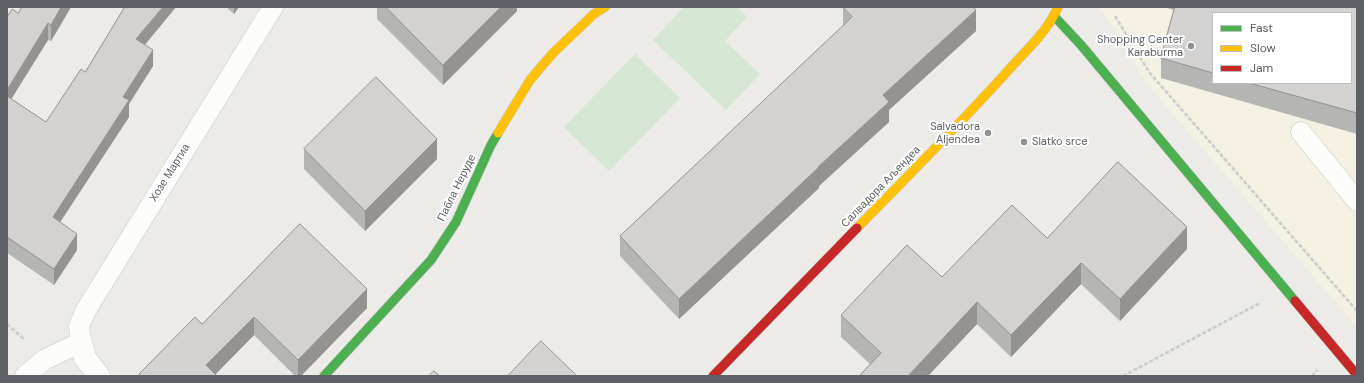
<!DOCTYPE html>
<meta charset="utf-8">
<style>
body{margin:0}
#map{position:relative;width:1364px;height:383px;overflow:hidden;background:#ecebe7;font-family:"DM Sans",sans-serif}
canvas{display:block}
.frame{position:absolute;inset:0;border:8px solid #5d6064;pointer-events:none}
.legend{position:absolute;left:1212px;top:12px;width:140px;height:72px;box-sizing:border-box;background:#fff;border:1px solid #bebfc1;margin:0;padding:5px 7px;list-style:none;font-size:12px;color:#5d6064}
.legend li{display:flex;align-items:center;gap:8px;height:20px}
.legend b{width:20px;border:1px solid #bebfc1}
</style>
<div id="map">
<canvas width="1364" height="383"></canvas>
<div class="frame"></div>
<ul class="legend">
<li><b style="height:5px;background:#4caf50"></b>Fast</li>
<li><b style="height:5px;background:#ffc107"></b>Slow</li>
<li><b style="height:5px;background:#c62828"></b>Jam</li>
</ul>
</div>
<script>
const c = document.querySelector('canvas').getContext('2d');
c.lineJoin = 'round';
function fill(path, color) {
  c.fillStyle = color;
  c.fill(path, 'evenodd');
}
function strokePath(path, color, width, dash) {
  c.strokeStyle = color;
  c.lineWidth = width;
  c.lineCap = dash ? 'butt' : 'round';
  c.setLineDash(dash || []);
  c.stroke(path);
}
function label(font, color, halo, rows, align = 'center') {
  c.font = font + ' "DM Sans",sans-serif';
  c.lineWidth = 4;
  c.setLineDash([]);
  c.textBaseline = 'middle';
  c.strokeStyle = halo;
  c.fillStyle = color;
  for (const [text, x, y, turn = 0] of rows) {
    c.save();
    c.translate(x, y);
    c.rotate((+turn || 0) * Math.PI / 180);
    c.textAlign = isNaN(turn) ? turn : align;
    if (halo) c.strokeText(text, 0, 0);
    c.fillText(text, 0, 0);
    c.restore();
  }
}
const commercial = new Path2D(`
 M1100 7H1357V327L1146 83ZM1213 13H1351V83H1213Z`);
const green = new Path2D(`
 M684 7H737L747 17 725 41 760 74 726 110 653 40Z
 M635 54 680 98 609 171 564 127Z`);
const path = new Path2D(`
 M1115 16 1149 72 1357 311
 M7 324 25 340
 M1123 376 1260 303
 M1312 376 1317 370`);
const lane = new Path2D(`
 M1301 132 1357 201
 M25 376 44 360 81 342 79 326 86 310 273 7`);
const street = new Path2D(`
 M81 342 85 358 99 376`);
const fast = new Path2D(`
 M1054 16 1081 45 1295 301
 M324 376 431 260 456 222 491 145 498 133`);
const slow = new Path2D(`
 M498 133 530 80 553 53 594 14 605 7
 M857 228C907 177 957 127 1005 74 1023 53 1047 33 1058 7`);
const jam = new Path2D(`
 M1295 301 1357 375
 M713 376 857 228`);
const wall = new Path2D(`
 M71 7 51 41 48 40 11 99 46 122 85 72 125 7H176L145 45 153 66 129 104V117L60 222 77 250 54 285 7 253V17L18 13Z
 M226 7H239L234 14Z
 M377 7H517V11L443 85 377 19Z
 M843 7 976 31 889 110V122L819 186V188L679 319 620 256V236L843 26Z
 M1163 7H1357V134L1161 78V58L1174 10ZM1213 13 1351 83H1213Z
 M304 149 437 159 365 231 304 169Z
 M300 224 367 308 301 376H295L254 335 215 374 217 376H139V374L202 324Z
 M1047 238 1187 249 1120 321 1081 284 1011 357 977 324 928 376H859L870 364 841 337V315Z`);
const shadedWall = new Path2D(`
 M61 7H71L51 41V25Z
 M163 7H176L136 55V39Z
 M234 7H239L234 14Z
 M501 7H517V11L443 85V65Z
 M976 10V31L889 110V122L819 186V188L679 319V299L818 167 883 95Z
 M48 23V40L7 106V90Z
 M153 50V66L129 104V117L53 233V217L123 97Z
 M437 139V159L365 231V211Z
 M1187 227V249L1120 321V299Z
 M77 234V250L54 285V269Z
 M1081 263V284L1011 357V335Z
 M367 289V308L301 376H298V360Z
 M977 302V324L928 376H908Z
 M254 317V335L214 376 206 365Z`);
const building = new Path2D(`
 M22 7H61L51 25 48 23 7 90V17L12 9 18 13Z
 M125 7H163L136 39 153 50 123 97 129 100 53 217 77 234 54 269 7 237V96L46 122 81 69 85 72Z
 M386 7H501L443 65Z
 M843 7H973L976 10 883 95 889 102 818 167H819L679 299 620 236 852 17Z
 M1175 7H1357V113L1249 83H1351V13H1213V73L1161 58Z
 M376 77 437 139 365 211 304 149Z
 M1118 162 1187 227 1120 299 1081 263 1011 335 977 302 908 376H859L881 353 841 315 907 245 942 277 1012 205 1047 238Z
 M300 224 367 289 298 360 254 317 206 365 217 376H142L139 374 195 317 202 324Z
 M541 341 577 376H508Z
 M434 371 440 376H429Z`);
const markers = [
 [1191,46,4,"#8f9192"],
 [988,133,4,"#8f9192"],
 [1024,142,4,"#8f9192"]
];
const poiNames = [
 ["Shopping Center",1183,40],
 ["Karaburma",1183,53],
 ["Salvadora",980,127],
 ["Aljendea",980,140],
 ["Slatko srce",1032,142,"left"]
];
const streetNames = [
 ["Хозе Мартиа",170,173,-58],
 ["Салвадора Аљендеа",881,187,-46],
 ["Пабла Неруде",457,188,-64]
];
fill(commercial, '#f4f0e2');
fill(green, '#d6e7d4');
strokePath(lane, '#c8c7c7', 21);
strokePath(street, '#c8c7c7', 23);
strokePath(fast, '#c7c7c8', 10);
strokePath(slow, '#c7c7c8', 10);
strokePath(jam, '#c7c7c8', 10);
strokePath(path, '#c9cdcb', 2.5, [4, 2]);
strokePath(lane, '#fcfcfb', 20);
strokePath(street, '#fcfcfb', 22);
strokePath(fast, '#4caf50', 9);
strokePath(slow, '#ffc107', 9);
strokePath(jam, '#c62828', 9);
fill(wall, '#b5b5b3');
fill(shadedWall, '#949392');
fill(building, '#d3d2d0');
strokePath(building, '#949392', 1);
for (const [x, y, r, color] of markers) {
  const dot = new Path2D();
  dot.arc(x, y, r, 0, 2 * Math.PI);
  c.fillStyle = color;
  c.fill(dot);
  strokePath(dot, '#fff', 1.5);
}
label('11px', '#5d6064', '#fff', poiNames, 'right');
label('11px', '#5d6064', '#fff', streetNames);
</script>
